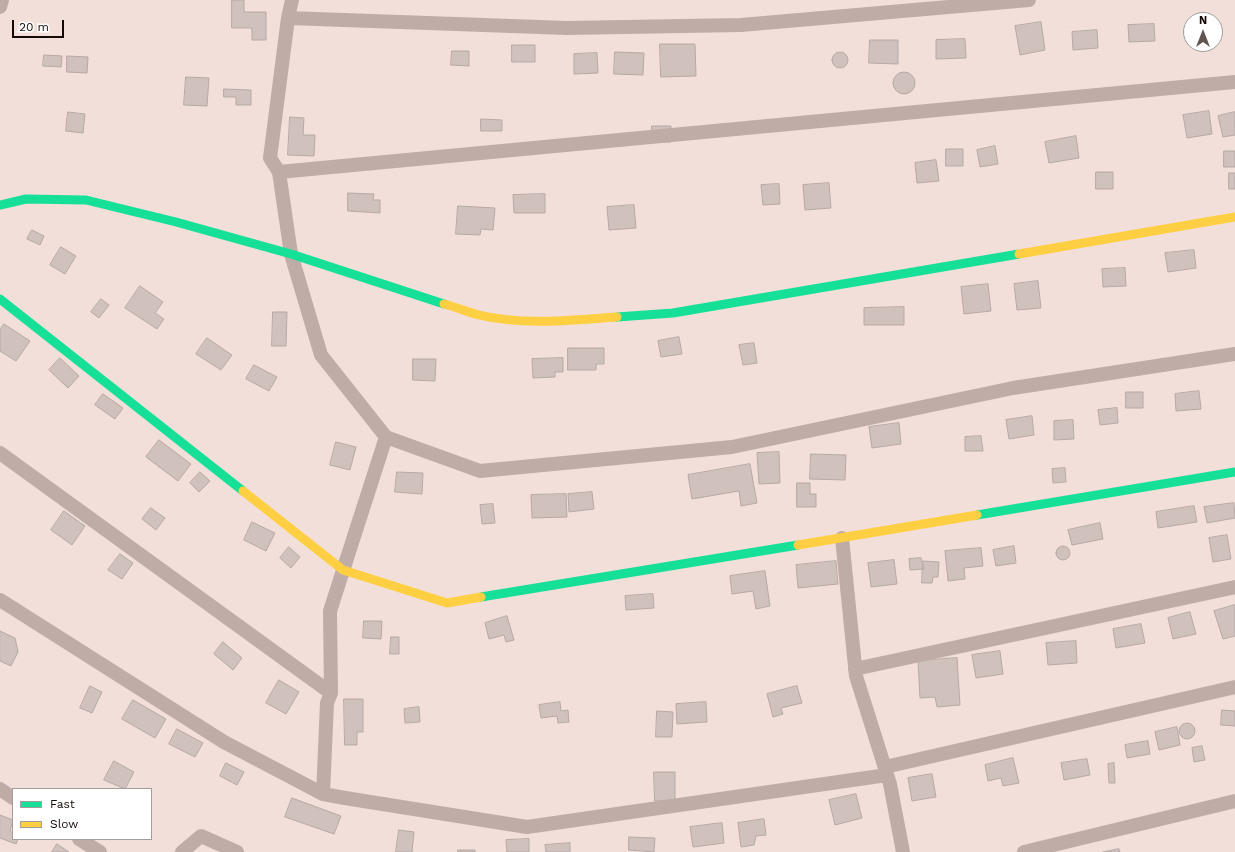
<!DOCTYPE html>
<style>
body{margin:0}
#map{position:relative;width:1235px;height:852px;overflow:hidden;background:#f2dfda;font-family:"Work Sans",sans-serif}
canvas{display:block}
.legend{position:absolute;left:12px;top:788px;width:140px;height:52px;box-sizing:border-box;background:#fff;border:1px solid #a19d9b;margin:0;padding:5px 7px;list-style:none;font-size:12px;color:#140906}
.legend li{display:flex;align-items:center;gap:8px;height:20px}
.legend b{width:20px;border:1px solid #a19d9b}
.north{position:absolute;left:1183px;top:12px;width:40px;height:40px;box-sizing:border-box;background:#fff;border:1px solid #a19d9b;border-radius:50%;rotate:0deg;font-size:11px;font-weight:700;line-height:16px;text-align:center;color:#140906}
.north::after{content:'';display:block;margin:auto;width:14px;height:18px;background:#625450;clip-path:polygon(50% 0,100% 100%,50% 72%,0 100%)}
.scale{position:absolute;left:12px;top:20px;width:52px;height:18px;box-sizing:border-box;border:2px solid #140906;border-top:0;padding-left:5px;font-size:12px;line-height:14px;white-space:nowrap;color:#140906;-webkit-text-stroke:3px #fff;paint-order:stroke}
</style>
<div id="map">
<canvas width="1235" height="852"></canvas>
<ul class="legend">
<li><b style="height:5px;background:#16e098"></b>Fast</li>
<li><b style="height:5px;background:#ffcf43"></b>Slow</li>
</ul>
<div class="north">N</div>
<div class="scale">20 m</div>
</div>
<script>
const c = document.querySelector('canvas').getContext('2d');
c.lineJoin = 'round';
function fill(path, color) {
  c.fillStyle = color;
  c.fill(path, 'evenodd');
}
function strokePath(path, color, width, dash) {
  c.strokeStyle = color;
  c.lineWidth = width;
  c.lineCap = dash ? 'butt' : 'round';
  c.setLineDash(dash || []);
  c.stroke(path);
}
const building = new Path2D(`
 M232 0H244V12H266V40H252V28H232Z
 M1041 22 1045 50 1020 55 1015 26Z
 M1154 24 1155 41 1129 42 1128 25Z
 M1097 30 1098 48 1073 50 1072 32Z
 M965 39 966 58 936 59V40Z
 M870 40H898V64L869 63Z
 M660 44H695L696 76 661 77Z
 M512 45H535V62H512Z
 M452 51H469V66L451 65Z
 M615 52 644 53 643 75 614 74Z
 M832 60a8 8 0 1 1 16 0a8 8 0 1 1-16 0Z
 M597 53 598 73 574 74V54Z
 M44 55 62 56 61 67 43 66Z
 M67 56 88 57 87 73 67 72Z
 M893 83a11 11 0 1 1 22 0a11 11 0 1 1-22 0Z
 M186 77 209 78 207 106 184 105Z
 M224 89 251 90V105H236V97H224Z
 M1209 111 1212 134 1187 138 1183 115Z
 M68 112 85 114 83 133 66 131Z
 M1235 112V135L1223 137 1218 116Z
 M290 117 304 118 303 135H315L314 156 288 155Z
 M481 119 502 120V131H481Z
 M652 126H671V142H651Z
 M1076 136 1079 158 1049 163 1045 142Z
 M995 146 998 164 980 167 977 150Z
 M946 149H963V166H946Z
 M1224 151H1235V167H1224Z
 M936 160 939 181 917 183 915 163Z
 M1096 172H1113V189H1096Z
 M1229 173H1235V189H1229Z
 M829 183 831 208 805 210 803 185Z
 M779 184 780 204 763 205 761 185Z
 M348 193 374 194 373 200H380V213L348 211Z
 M545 194V213H514L513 195Z
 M634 205 636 228 609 230 607 207Z
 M458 206 495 208 493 230 481 229 480 235 456 234Z
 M32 230 44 236 40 245 27 239Z
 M61 247 76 256 65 274 50 265Z
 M1194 250 1196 268 1168 272 1165 253Z
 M1125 268 1126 286 1103 287 1102 269Z
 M1038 281 1041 308 1017 310 1014 284Z
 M988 284 991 311 964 314 961 287Z
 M140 286 163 302 155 313 164 319 157 329 125 308Z
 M101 299 109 305 99 318 91 312Z
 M904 307V325H864V308Z
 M273 312H287L286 346H272Z
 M4 324 30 341 16 361 0 351V330Z
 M679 337 682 354 661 357 658 341Z
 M207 338 232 355 221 370 196 354Z
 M754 343 757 363 743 365 739 345Z
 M568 348H604V364H596V370H568Z
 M60 358 79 376 68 388 49 370Z
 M563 358V372H555V377L533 378 532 359Z
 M413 359H436L435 381 413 380Z
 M254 365 277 377 269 391 246 379Z
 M1199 391 1201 409 1176 411 1175 394Z
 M1126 392H1143V408H1126Z
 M103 394 123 408 115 419 95 405Z
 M1117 408 1118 423 1100 425 1098 410Z
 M1032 416 1034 435 1009 439 1006 420Z
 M1073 420 1074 439 1054 440V421Z
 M899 423 901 444 872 448 869 427Z
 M981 436 983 451H965V437Z
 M159 440 191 464 178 481 146 457Z
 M336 442 356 447 350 470 330 465Z
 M779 452 780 483 759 484 757 453Z
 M811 454 846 455 845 480 810 479Z
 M750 464 757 503 741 506 739 491 692 499 688 475Z
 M1065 468 1066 482 1053 483 1052 469Z
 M200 472 210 481 199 492 190 483Z
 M397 472 423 473 422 494 395 492Z
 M797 483H810V494H816V507H797Z
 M592 492 594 509 569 512 568 494Z
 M566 494 567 517 532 518 531 495Z
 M1234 503 1235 518 1207 523 1204 507Z
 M493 504 495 523 482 524 480 505Z
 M1194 506 1197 522 1158 528 1156 512Z
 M151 508 165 518 156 530 142 519Z
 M64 511 85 526 72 545 51 530Z
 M252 522 275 533 266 551 244 540Z
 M1100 523 1103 539 1072 545 1068 530Z
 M1227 535 1231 559 1213 562 1209 538Z
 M1056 553a7 7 0 1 1 14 0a7 7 0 1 1-14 0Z
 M1014 546 1016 563 996 566 993 550Z
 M289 547 300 557 291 568 280 558Z
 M981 548 983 566 964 568 965 579 948 581 945 551Z
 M120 554 133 563 122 579 108 570Z
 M921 558 924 569 910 570 909 559Z
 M894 560 897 584 871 587 868 563Z
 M836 561 838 584 798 588 796 565Z
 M923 561 939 562 938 577H933L932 583H922Z
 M765 571 770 606 756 609 753 591 732 594 730 576Z
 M653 594 654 608 626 610 625 596Z
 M1235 605V636L1223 639 1214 611Z
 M1190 612 1196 634 1173 639 1168 618Z
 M507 616 514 640 506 642 504 635 489 639 485 623Z
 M364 621H382L381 639 363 638Z
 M1141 624 1145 643 1116 648 1113 629Z
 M0 631 15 638 18 652 11 666 0 661Z
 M391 637H399V654H390Z
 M1076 641 1077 663 1048 665 1046 643Z
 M223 642 242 658 233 670 214 654Z
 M1000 651 1003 674 976 678 972 655Z
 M957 658 960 705 937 707 935 697 920 698 918 661Z
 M279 680 299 692 286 714 266 703Z
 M90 686 102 692 92 713 80 708Z
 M797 686 802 703 781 708 783 714 773 717 767 694Z
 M344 699H363V732H357V745H345Z
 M133 700 166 719 155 738 122 719Z
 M560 702 561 711 568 710 569 722 558 723 557 716 541 718 539 705Z
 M706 702 707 722 677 724 676 704Z
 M419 707 420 722 405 723 404 709Z
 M1222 710 1235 711V726L1221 725Z
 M657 711 673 712 672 737H656Z
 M1179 731a8 8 0 1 1 16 0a8 8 0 1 1-16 0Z
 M1177 727 1180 745 1159 750 1155 732Z
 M177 729 203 743 195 757 169 744Z
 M1148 741 1150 754 1127 758 1125 745Z
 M1202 746 1205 760 1194 762 1192 748Z
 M1013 758 1019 783 1003 786 1001 778 988 781 985 765Z
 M1087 759 1090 775 1064 780 1061 763Z
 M114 761 134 772 125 789 104 780Z
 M226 763 244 772 237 785 220 776Z
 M1114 763 1115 783H1109L1108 764Z
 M654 772H675V800L655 801Z
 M932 774 936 797 912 801 908 778Z
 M856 794 862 818 835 825 829 800Z
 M292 798 341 816 334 834 285 817Z
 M0 815 13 820 10 831 13 833V839H18L16 844 0 838Z
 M764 819 766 835 756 836 754 845 741 847 738 823Z
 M722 823 724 843 693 847 690 827Z
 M399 830 414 832 412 852H396Z
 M629 837 655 838 654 852 629 850Z
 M529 839V852H507L506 840Z
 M570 843V852H546L545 845Z
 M57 844 69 852H52Z
 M1119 849 1120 852H1103Z
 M458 850H475V852H458Z`);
const street = new Path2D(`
 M292 0 288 18 270 158 279 172 291 254 321 355 386 437 330 611 331 693 327 703 323 794
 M0 7 2 0
 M288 18 567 28 741 25 1029 0
 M279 172 1235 82
 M386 437 480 471 732 447 1013 388 1235 354
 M0 453 331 693
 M842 538 856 676 890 784 903 852
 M0 600 224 742 323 794 345 798 527 827 887 775
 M855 669 1235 587
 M885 767 1235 687
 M0 789 13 798
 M79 839 100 852
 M182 852 201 836 237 852
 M1024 852 1235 801`);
const fast = new Path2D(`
 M0 205 26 199 86 200 176 222 291 254 444 304
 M0 299 243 491
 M617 317 673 313 1019 254
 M977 515 1235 472
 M481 597 798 545`);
const slow = new Path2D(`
 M1019 254 1235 217
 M444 304C456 307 467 312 479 315 525 326 571 320 617 317
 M243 491 343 570 447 603 481 597
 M798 545 977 515`);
fill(building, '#d0c1bd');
strokePath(building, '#b7a8a5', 1);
strokePath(street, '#c0aca6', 14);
strokePath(fast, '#16e098', 9);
strokePath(slow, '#ffcf43', 9);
</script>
